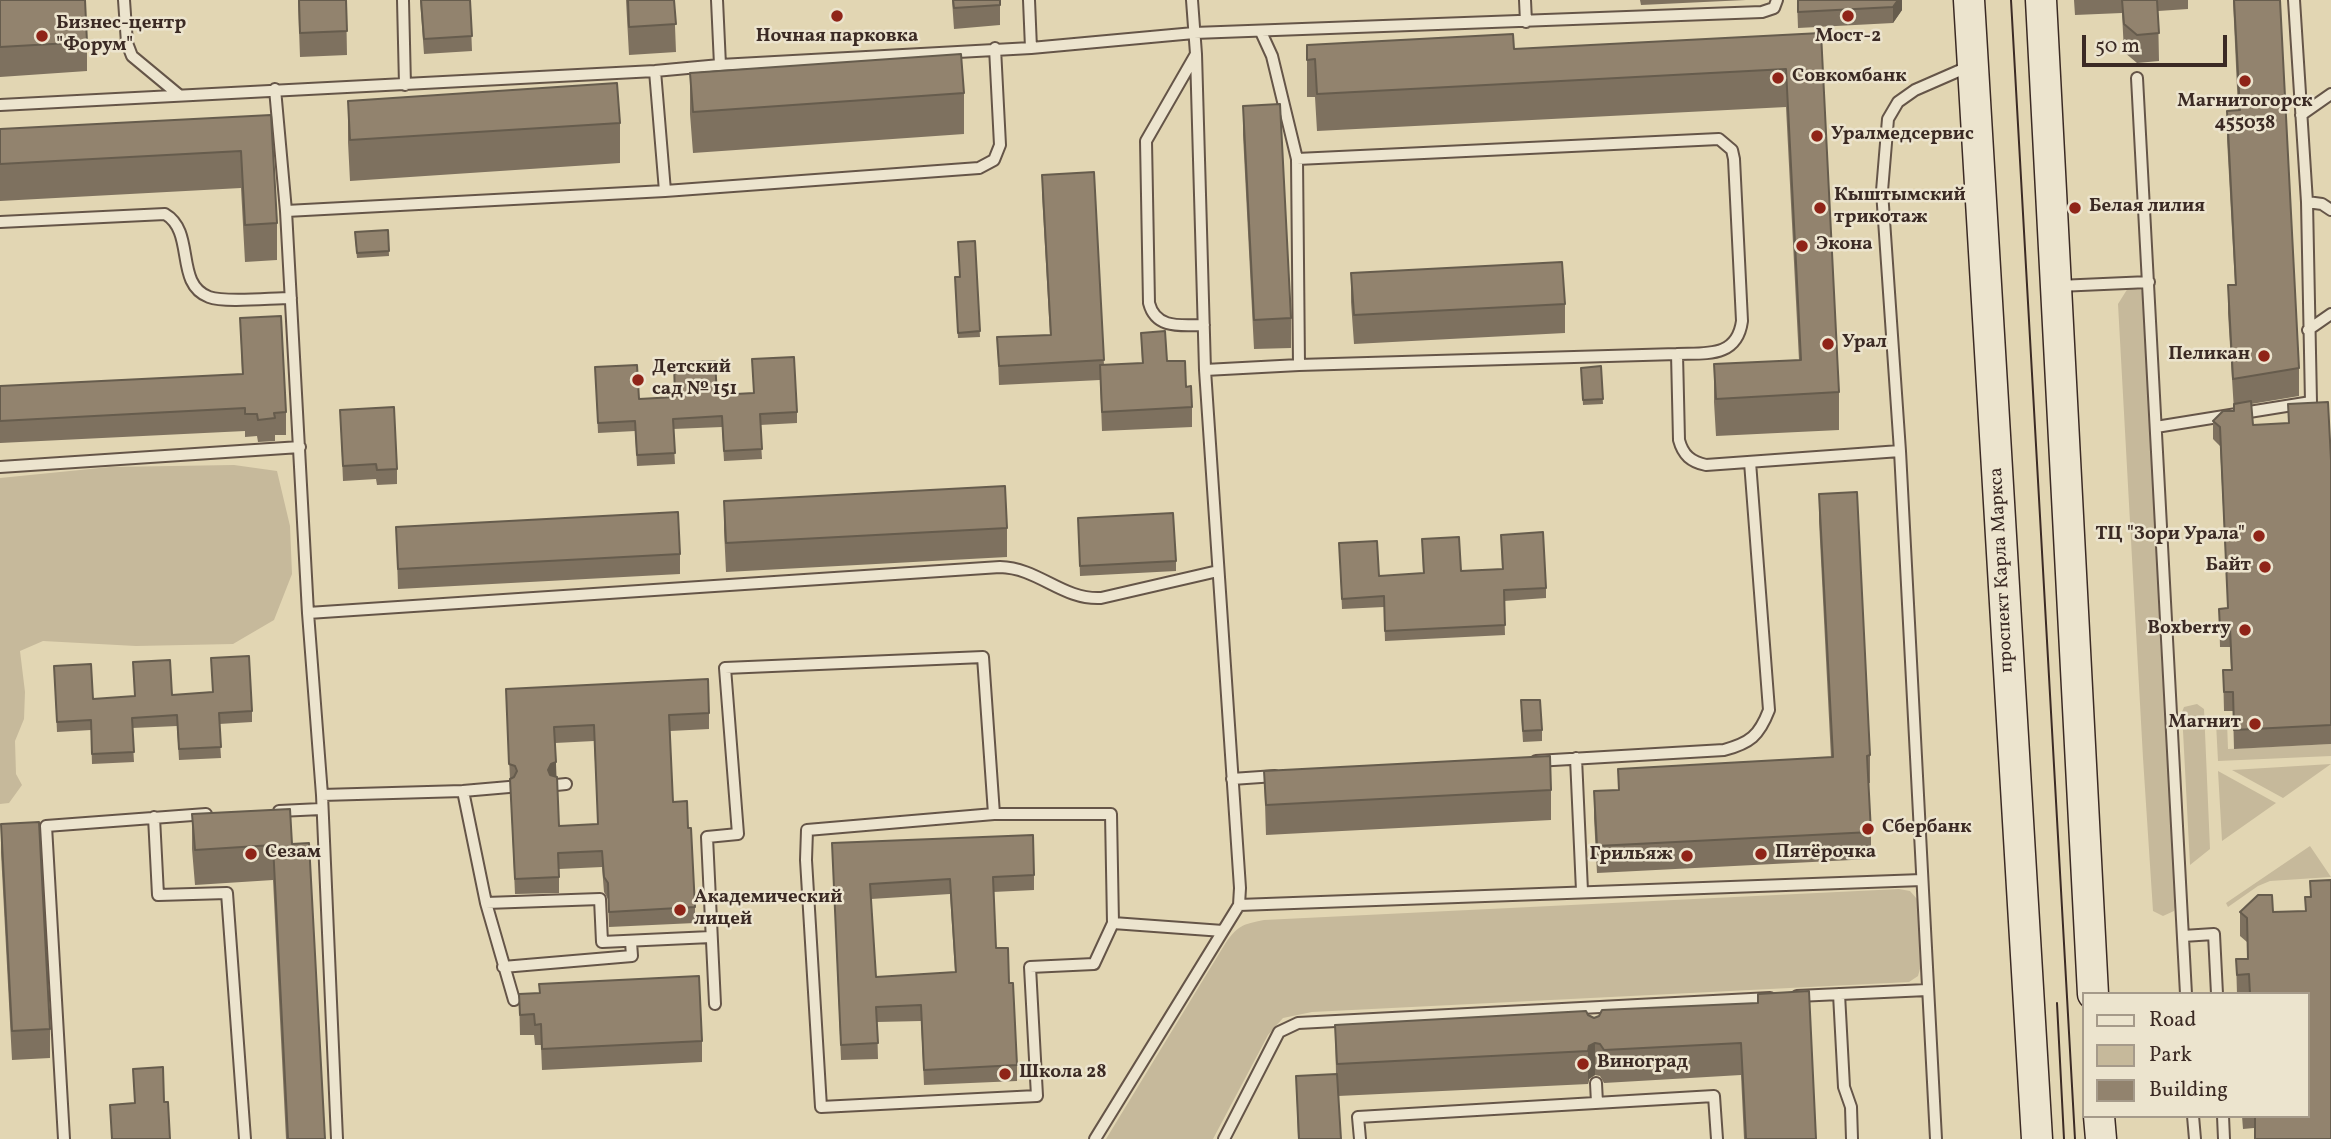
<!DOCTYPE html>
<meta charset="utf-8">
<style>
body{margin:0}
#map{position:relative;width:2331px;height:1139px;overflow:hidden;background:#e2d6b3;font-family:Vollkorn,serif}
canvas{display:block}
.legend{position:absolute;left:2082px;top:992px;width:228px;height:126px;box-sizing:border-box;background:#ece4ce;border:2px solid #a59a8a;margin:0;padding:9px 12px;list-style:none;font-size:21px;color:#3b2a24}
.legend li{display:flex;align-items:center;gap:14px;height:35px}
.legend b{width:35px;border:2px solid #a59a8a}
.scale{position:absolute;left:2082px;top:35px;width:145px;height:32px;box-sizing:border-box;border:4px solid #3b2a24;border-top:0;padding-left:9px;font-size:21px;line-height:24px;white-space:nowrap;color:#3b2a24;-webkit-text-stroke:5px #ece4ce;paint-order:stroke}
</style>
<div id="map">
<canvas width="2331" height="1139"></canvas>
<ul class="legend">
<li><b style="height:9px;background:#ece4ce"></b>Road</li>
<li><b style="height:19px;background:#c6b99b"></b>Park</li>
<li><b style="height:19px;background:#92836e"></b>Building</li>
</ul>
<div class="scale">50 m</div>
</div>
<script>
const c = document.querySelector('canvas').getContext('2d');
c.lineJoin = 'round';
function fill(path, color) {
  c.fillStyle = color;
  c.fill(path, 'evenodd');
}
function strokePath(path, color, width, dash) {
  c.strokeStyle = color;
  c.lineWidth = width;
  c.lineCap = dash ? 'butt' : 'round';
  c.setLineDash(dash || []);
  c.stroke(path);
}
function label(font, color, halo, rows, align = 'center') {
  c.font = font + ' Vollkorn,serif';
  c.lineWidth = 5;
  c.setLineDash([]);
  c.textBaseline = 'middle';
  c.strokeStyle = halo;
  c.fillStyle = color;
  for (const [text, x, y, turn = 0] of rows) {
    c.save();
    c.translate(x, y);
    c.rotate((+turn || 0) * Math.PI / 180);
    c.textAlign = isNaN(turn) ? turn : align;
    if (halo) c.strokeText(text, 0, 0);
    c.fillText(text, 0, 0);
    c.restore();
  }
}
const green = new Path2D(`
 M2128 288 2141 290 2146 299 2161 655 2177 899 2174 911 2163 916 2153 911 2143 758 2118 304Z
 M234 465 277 471 290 526 292 574 274 620 233 644 136 646 43 641 20 651 25 692 24 719 15 741 16 774 22 785 9 803 0 804V478L110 467Z
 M2197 704 2204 709 2210 849 2190 865 2182 712 2184 707Z
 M2227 722 2228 749 2331 744V756L2218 761 2216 723Z
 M2331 764 2283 798 2232 770Z
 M2218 771 2276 803 2222 841Z
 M2310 846 2331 877 2270 881 2258 886 2228 907 2226 903Z
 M1899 889 1910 891 1917 899 1921 965 1918 976 1909 982 1312 1012 1283 1018 1268 1035 1213 1139H1106L1225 944C1237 926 1243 924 1264 920Z`);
const service = new Path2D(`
 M124 0 127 43 132 56 179 95
 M403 0 405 85
 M717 0 720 65
 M1029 0 1031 48
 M1192 0 1196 54 1205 370 1240 888 1239 905
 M1525 0 1526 22
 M1261 32 1272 56 1297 159 1299 365 1677 354 1679 440C1683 455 1691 462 1706 465L1900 451
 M1196 54 1146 141 1149 303C1156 330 1182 325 1204 325
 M655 71 665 191
 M2137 78 2186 994
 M275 89 286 211 308 613 322 795 337 1139
 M0 105 655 71 720 65 1031 48 1194 33 1762 12 1774 8 1777 0
 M2301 115 2331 94
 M1297 159 1719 139 1732 150 1734 159 1742 321C1737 358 1706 353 1677 354
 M2307 202 2322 204 2331 210
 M286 211 665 191 979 168 994 160 1000 145 995 48
 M0 222 165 214C196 232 174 284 209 297 225 303 271 298 291 298
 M2058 286 2149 282
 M2308 330 2331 314
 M1205 370 1299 365
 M2156 427 2311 402 2307 202 2294 0
 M0 467 300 447
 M308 613 1000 567C1039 568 1062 600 1101 598L1218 571
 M1576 758 1582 891
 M1536 761 1724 750C1750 743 1759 736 1769 710L1750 462
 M1232 779 1275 776
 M556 785 566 784
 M463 791 486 903 514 1000
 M322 795 463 791 509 787
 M279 811 321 809
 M994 814H1111L1113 923 1094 964 1030 967 1037 1096 821 1107 806 860 807 830Z
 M154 817 158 895 227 893 245 1139
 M486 903 600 899 602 942 711 937
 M1113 923 1223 931
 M2183 936 2214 934 2217 994
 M503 967 632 956 631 942
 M1839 994 1844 1087 1851 1107 1852 1139
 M1797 996 1927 990
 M715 1004 707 837 738 834 725 668 983 657 994 814
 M1596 1083 1597 1103
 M2193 1116 2195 1139
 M2223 1116 2224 1139
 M64 1139 46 826 206 814
 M1095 1139 1239 905 1922 880
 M1224 1139 1279 1032 1298 1023 1770 998
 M1360 1139 1358 1117 1714 1096 1717 1139
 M1936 1139 1900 451 1882 191 1888 119 1898 102 1915 90 1970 66`);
const secondary = new Path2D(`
 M1969 0 2037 1139
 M2041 0 2093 994
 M2099 1116 2101 1139`);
const tram = new Path2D(`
 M2011 0 2075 1139
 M2057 1003 2064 1139`);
const wall = new Path2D(`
 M0 0 87 42V71L0 77Z
 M298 0H346L347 55 300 57Z
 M420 0H470L472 51 424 54Z
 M626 0H674L676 52 629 55Z
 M952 0H1000V25L954 29Z
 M1640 0H1746L1641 5Z
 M1797 0H1902V10L1893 23 1798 28Z
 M2074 0H2188V9L2158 11 2159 61 2137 63 2124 52 2122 13 2075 15Z
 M2233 0H2280L2299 368V396L2251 404 2253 425 2288 423V404L2331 460V744L2234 749 2233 711H2224L2223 670H2231L2230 647H2220L2219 609 2228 608 2220 446 2213 439V421L2234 411 2228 313V285H2235L2227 139V111L2238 110Z
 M1821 33 1839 392V430L1716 436 1714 402V364L1799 360 1786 107 1317 131 1315 97H1307V45L1514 49Z
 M690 73 964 93V134L693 153 690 114Z
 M348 101 620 123V163L350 181 348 142Z
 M1243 106 1291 318V348L1254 349 1243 135Z
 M271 115 277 223V260L245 262 241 188 0 201V129Z
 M1094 172 1104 365 1142 363 1141 333 1167 361 1186 387 1192 407V427L1102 431 1100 380 999 385 997 337 1050 335 1042 194V175Z
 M388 230 389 256 357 258 355 237Z
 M975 241 980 337 958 338 955 282 959 277Z
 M1351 273 1565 304V333L1354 344 1351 302Z
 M240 318 286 412V435H275V441L258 442 257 436 245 437V431L0 443V386L242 374Z
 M752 359 797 412V423L760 425 762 459 724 461 722 427 673 429 675 464 637 466 635 431 598 433 595 367 639 399 675 398 674 363 717 395 754 393Z
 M1601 366 1603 404 1583 405 1581 368Z
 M340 410 397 469V484L377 485 376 479 343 481Z
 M1819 494 1870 755V783H1868L1871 832V859L1597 873 1594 818V791L1618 790V769L1831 758 1819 521Z
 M724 501 1007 528V557L726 572 724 530Z
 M1078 518 1176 561V571L1080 576Z
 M396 527 680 554V574L398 589Z
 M1501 535 1546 588V598L1504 601 1505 635 1385 641 1384 607 1342 609 1339 543 1379 576 1423 573 1422 539 1461 571 1502 569Z
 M211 658 252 711V722L219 724 221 758 179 760 177 726 132 728 134 762 92 764 91 730 57 732 54 666 93 699 135 696 133 662 172 695 213 692Z
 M506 689 709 713V729L670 731 673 802 688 828 695 907V923L609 927 608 899 604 892 602 867 559 869V893L515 894ZM594 741 598 824 559 826 555 743Z
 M1521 711 1542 730V741L1523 742Z
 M1264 771 1551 790V820L1266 835Z
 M192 814 292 844 325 1139H286L273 880 195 885 192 849Z
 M1 824 50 1029V1058L12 1060 1 853Z
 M832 843 1034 875V890L993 892 996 948 1009 983 1017 1065V1081L924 1085 921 1021 877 1022 878 1059 841 1060ZM950 894 955 972 876 977 871 899Z
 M2310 881 2331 1139H2255L2254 1128 2243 1129 2242 1116H2308V994H2237L2236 959H2247V942L2240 936V912H2273L2305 911V897H2310Z
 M519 994 702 1041V1062L542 1070 541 1045H535L534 1035H520Z
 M1758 1003 1816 1139H1744L1741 1075 1604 1083 1600 1076 1595 1075 1589 1079 1588 1084 1338 1096 1341 1139H1298L1296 1076 1336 1074 1335 1025 1588 1015 1594 1018Z`);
const shadedWall = new Path2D(`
 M1898 0H1902V10L1893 23V7Z
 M556 762V777L551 779 548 770 551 764Z
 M1595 1043V1075L1589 1079 1588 1084V1051L1589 1046Z`);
const building = new Path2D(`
 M0 0H85L87 42 0 47Z
 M299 0H346L347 31 300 33Z
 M421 0H470L472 36 424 39Z
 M628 0H674L676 24 629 27Z
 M953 0H1000V5L954 8Z
 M1798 0H1898L1893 7 1798 12Z
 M2122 0H2157L2159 33 2137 35 2124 24Z
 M2234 0H2280L2299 368 2233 379 2228 285H2236L2227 111 2240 110Z
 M1821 33 1839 392 1716 399 1714 364 1801 360 1786 69 1317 94 1315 59 1307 60V45L1513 34 1514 49Z
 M961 54 964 93 693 112 690 73Z
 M617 83 620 123 350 140 348 101Z
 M1280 104 1291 318 1254 320 1243 106Z
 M271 115 277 223 245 225 241 151 0 164V129Z
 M1094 172 1104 360 999 366 997 337 1051 335 1042 175Z
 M388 230 389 251 357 253 355 232Z
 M975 241 980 331 958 333 955 277H960L958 242Z
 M1562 262 1565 304 1354 315 1351 273Z
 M281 316 286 412 274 413 275 418 258 420 257 414H245V408L0 421V386L243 374 240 318Z
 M1165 331 1167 361H1185L1186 387 1191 386 1192 407 1102 412 1100 365 1143 363 1141 333Z
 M794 357 797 412 760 414 762 449 724 451 722 416 673 419 675 453 637 455 635 421 598 423 595 367 637 365 639 399 675 397 674 363 715 361 717 395 754 393 752 359Z
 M1601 366 1603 399 1583 400 1581 368Z
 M2251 401 2253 425 2289 423 2288 404 2328 402 2331 460V725L2234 730 2233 692H2224L2223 670H2232L2230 628 2220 629 2219 609 2228 608 2220 427 2213 421 2223 411H2234V404Z
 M394 407 397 469 377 470 376 464 343 466 340 410Z
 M1005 486 1007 528 726 543 724 501Z
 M1857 492 1870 755 1867 756 1871 832 1597 846 1594 791 1619 790 1618 769 1833 757 1819 494Z
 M678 512 680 554 398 569 396 527Z
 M1173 513 1176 561 1080 566 1078 518Z
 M1543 532 1546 588 1504 590 1505 625 1385 631 1384 596 1342 599 1339 543 1377 541 1379 576 1424 573 1422 539 1459 537 1461 571 1503 569 1501 535Z
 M249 656 252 711 219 713 221 747 179 749 177 715 132 718 134 752 92 754 91 720 57 722 54 666 91 664 93 699 135 696 133 662 170 660 172 695 213 692 211 658Z
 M708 679 709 713 669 715 673 802 687 801 688 828H691L695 907 609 912 608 883 604 877 602 851 558 853 559 877 515 879 510 779 514 777 517 771 515 766 509 764 506 689ZM594 725 598 824 559 826 557 777 550 775 548 770 551 764 556 762 554 727Z
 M1521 700H1540L1542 730 1523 731Z
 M1550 756 1551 790 1266 805 1264 771Z
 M290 809 292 844 309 843 325 1139H288L273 845 195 850 192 814Z
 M39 822 50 1029 12 1031 1 824Z
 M1033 835 1034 875 993 877 996 948H1008L1009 983H1013L1017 1065 924 1070 921 1005 876 1007 878 1043 841 1045 832 843ZM950 879 956 972 876 977 870 884Z
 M2331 880V1139H2255V1116H2308V994H2250L2249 974 2237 975 2236 959H2248L2247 918 2240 912 2258 895H2272L2273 912 2306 911 2305 897H2311L2310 881Z
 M699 976 702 1041 542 1049 541 1024 535 1025 534 1014 520 1015 519 994 540 993 539 984Z
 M1809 991 1816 1139H1746L1741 1043 1604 1050 1600 1044 1595 1043 1589 1046 1588 1051 1337 1064 1335 1025 1586 1011 1588 1015 1594 1018 1599 1016 1602 1010 1758 1003V994Z
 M163 1067 164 1102H168L170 1139H112L110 1105 135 1103 133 1069Z
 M1337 1074 1341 1139H1299L1296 1076Z`);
const markers = [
 [837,16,7,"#8f2418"],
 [1848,16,7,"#8f2418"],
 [42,36,7,"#8f2418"],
 [1778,78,7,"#8f2418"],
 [2245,81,7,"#8f2418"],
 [1817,136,7,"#8f2418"],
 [1820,208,7,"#8f2418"],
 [2075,208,7,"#8f2418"],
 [1802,246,7,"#8f2418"],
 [1828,344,7,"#8f2418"],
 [2264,356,7,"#8f2418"],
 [638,380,7,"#8f2418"],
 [2259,536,7,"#8f2418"],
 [2265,567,7,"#8f2418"],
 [2245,630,7,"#8f2418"],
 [2255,724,7,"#8f2418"],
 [1868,829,7,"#8f2418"],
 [251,854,7,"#8f2418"],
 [1761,854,7,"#8f2418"],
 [1687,856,7,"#8f2418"],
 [680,910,7,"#8f2418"],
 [1583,1064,7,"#8f2418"],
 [1005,1074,7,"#8f2418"]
];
const poiNames = [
 ["Бизнес-центр",56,25],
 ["\"Форум\"",56,47],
 ["Ночная парковка",837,38,"center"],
 ["Мост-2",1848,38,"center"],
 ["Совкомбанк",1792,78],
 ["Магнитогорск",2245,103,"center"],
 ["455038",2245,125,"center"],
 ["Уралмедсервис",1831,136],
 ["Кыштымский",1834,197],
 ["трикотаж",1834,219],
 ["Белая лилия",2089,208],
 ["Экона",1816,246],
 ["Урал",1842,344],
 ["Пеликан",2250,356,"right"],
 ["Детский",652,369],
 ["сад № 151",652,391],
 ["ТЦ \"Зори Урала\"",2245,536,"right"],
 ["Байт",2251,567,"right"],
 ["Boxberry",2231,630,"right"],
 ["Магнит",2241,724,"right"],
 ["Сбербанк",1882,829],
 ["Сезам",265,854],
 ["Пятёрочка",1775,854],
 ["Грильяж",1673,856,"right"],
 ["Академический",694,899],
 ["лицей",694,921],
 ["Виноград",1597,1064],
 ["Школа 28",1019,1074]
];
const streetNames = [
 ["проспект Карла Маркса",2003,570,-93]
];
fill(green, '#c6b99b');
strokePath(service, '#655548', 14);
strokePath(secondary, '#3b2a24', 33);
strokePath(service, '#ece4ce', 10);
strokePath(secondary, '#ece4ce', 30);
strokePath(tram, '#3b2a24', 2);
fill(wall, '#7e715f');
fill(shadedWall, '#665c4d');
fill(building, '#92836e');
strokePath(building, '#665c4d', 2);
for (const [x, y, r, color] of markers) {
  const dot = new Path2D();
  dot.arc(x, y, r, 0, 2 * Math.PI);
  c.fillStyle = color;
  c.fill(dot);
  strokePath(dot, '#ece4ce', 2.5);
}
label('bold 19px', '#3b2a24', '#ece4ce', poiNames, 'left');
label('19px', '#3b2a24', '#ece4ce', streetNames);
</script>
